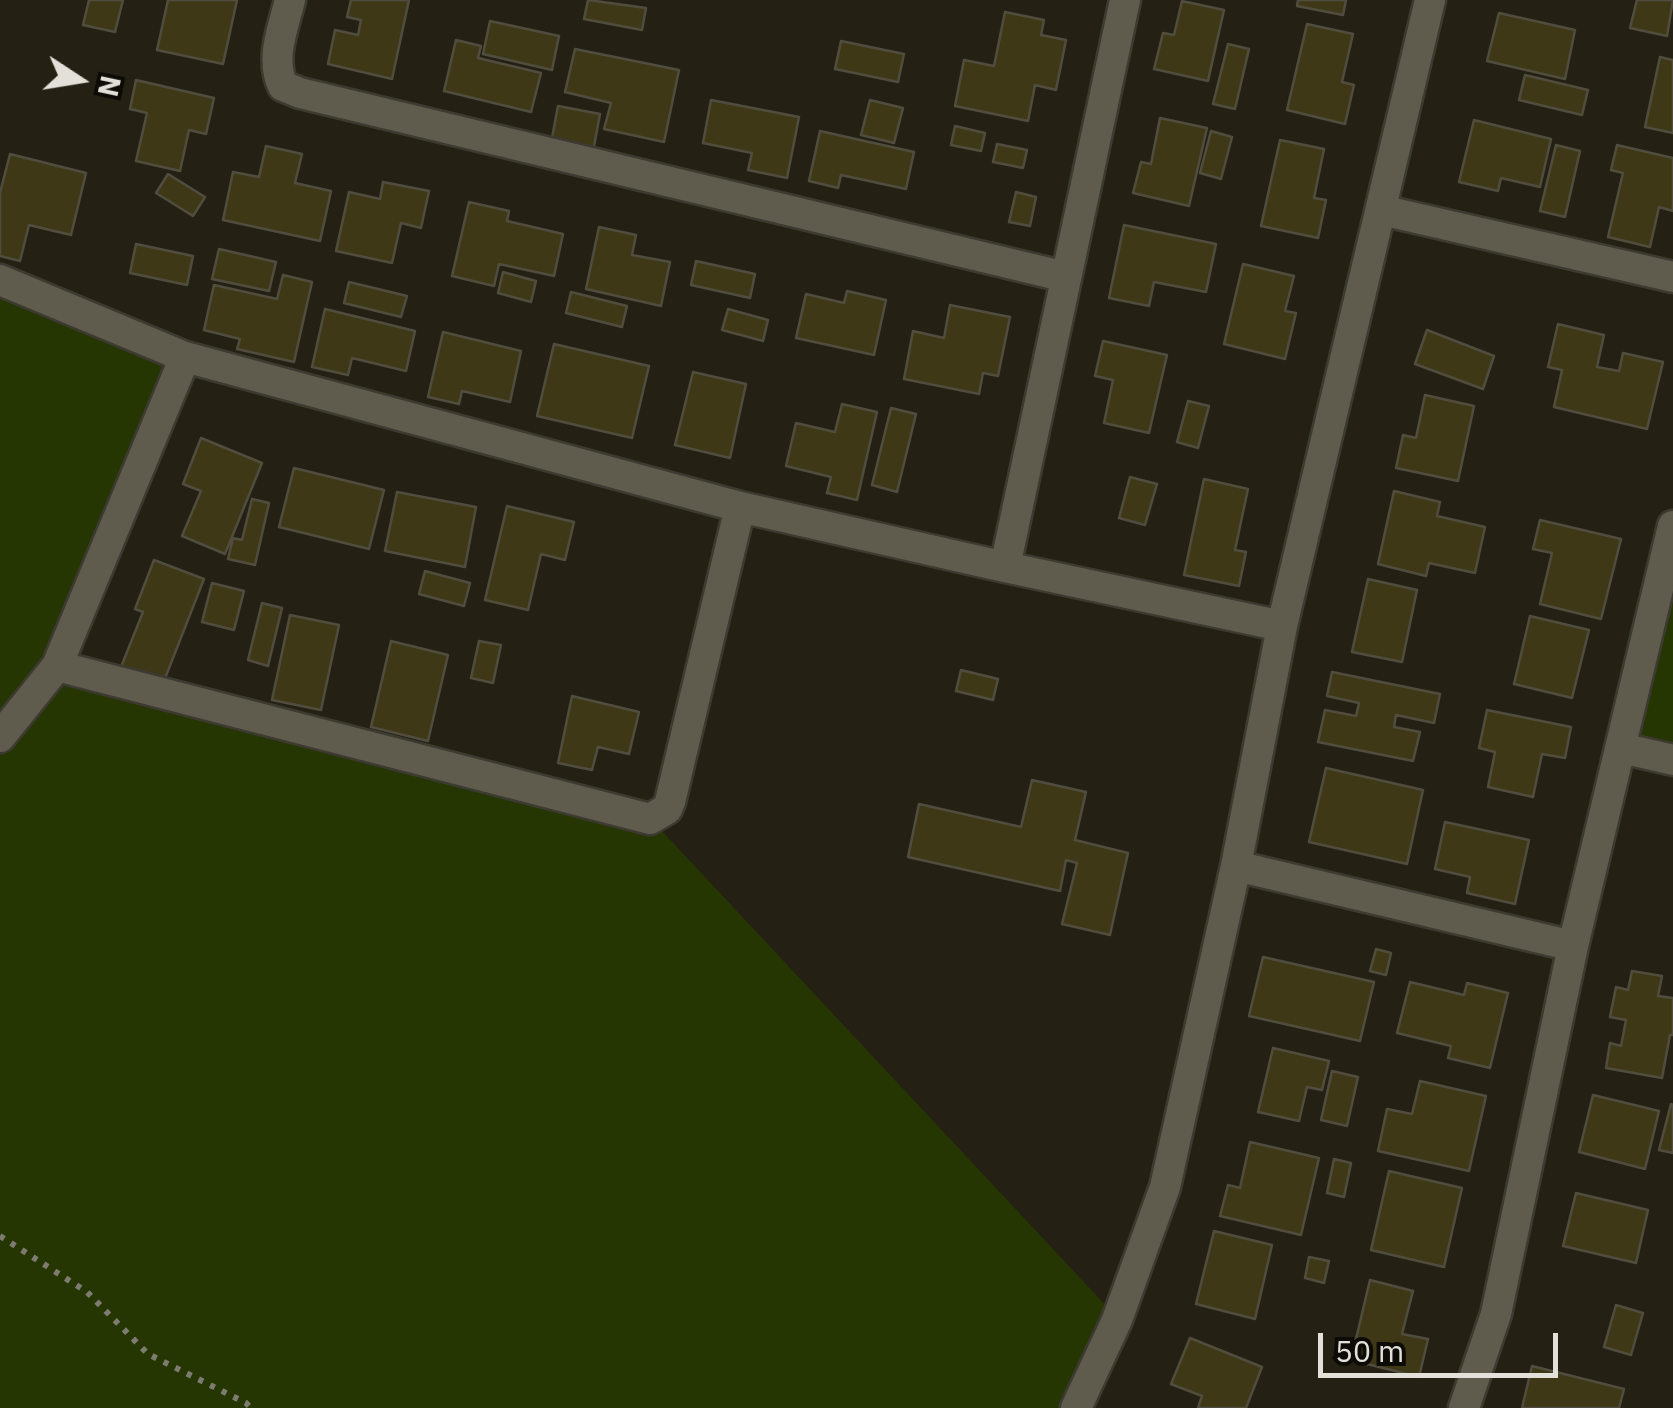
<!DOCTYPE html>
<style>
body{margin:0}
#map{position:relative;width:1673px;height:1408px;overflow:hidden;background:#242114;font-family:"IBM Plex Sans",sans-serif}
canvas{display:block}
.north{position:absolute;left:30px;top:30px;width:100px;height:100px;-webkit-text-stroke:8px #0c0b06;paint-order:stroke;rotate:102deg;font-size:28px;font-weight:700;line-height:40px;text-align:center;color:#e2e0d8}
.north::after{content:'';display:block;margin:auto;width:35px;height:45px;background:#e2e0d8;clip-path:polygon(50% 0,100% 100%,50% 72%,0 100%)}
.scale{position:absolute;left:1318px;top:1333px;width:240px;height:45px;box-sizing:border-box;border:5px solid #e2e0d8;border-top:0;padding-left:12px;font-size:30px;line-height:35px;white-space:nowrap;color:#e2e0d8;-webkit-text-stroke:8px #0c0b06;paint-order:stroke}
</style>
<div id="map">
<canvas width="1673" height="1408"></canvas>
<div class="north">N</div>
<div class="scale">50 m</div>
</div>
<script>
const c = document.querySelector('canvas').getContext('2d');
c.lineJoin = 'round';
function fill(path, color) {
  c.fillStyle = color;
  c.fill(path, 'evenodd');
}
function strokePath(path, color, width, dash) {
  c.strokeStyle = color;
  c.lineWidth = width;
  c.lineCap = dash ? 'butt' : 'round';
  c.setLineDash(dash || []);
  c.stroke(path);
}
const green = new Path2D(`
 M0 287 173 360 47 662 0 721Z
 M1673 593V746L1639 739Z
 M59 677 661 830 1110 1310 1063 1408H0V753Z`);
const building = new Path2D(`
 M89 0H123L115 32 83 25Z
 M168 0H237L223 64 157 50Z
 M351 0H409L392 79 328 64 335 30 358 35 361 20 347 17Z
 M588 0 646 8 642 30 584 19Z
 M1298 0H1346L1343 15 1297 6Z
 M1637 0H1673L1667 36 1630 28Z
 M1182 1 1224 10 1208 81 1154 69 1163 33 1174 35Z
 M1005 12 1044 20 1041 35 1066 40 1056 90 1035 85 1028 121 955 106 964 60 994 66Z
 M1499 13 1575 30 1565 79 1487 61Z
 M490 21 559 36 552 70 483 54Z
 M1307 24 1353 34 1342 82 1354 85 1345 124 1287 110Z
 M456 40 481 46 478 58 541 73 531 112 444 91Z
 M841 41 904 54 898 82 835 69Z
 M1228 44 1249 49 1235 109 1213 104Z
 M575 49 679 70 664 142 604 129 611 103 565 92Z
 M1660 57 1673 60V133L1645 127Z
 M1525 75 1588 90 1582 115 1519 100Z
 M136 80 214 98 206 134 189 130 180 171 136 161 147 113 130 109Z
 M711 100 799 117 787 178 748 170 752 153 703 143Z
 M870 100 903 108 894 143 861 135Z
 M558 106 600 114 593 152 551 143Z
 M1160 118 1207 128 1189 206 1133 193 1141 162 1151 164Z
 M1474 120 1551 139 1540 187 1501 178 1498 191 1459 182Z
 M955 126 985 133 981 151 951 145Z
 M820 131 914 152 906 189 841 175 838 188 809 181Z
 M1211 131 1232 137 1221 179 1200 173Z
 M1280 140 1324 149 1314 198 1326 200 1318 238 1261 226Z
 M997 144 1027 150 1023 168 993 162Z
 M1556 145 1580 151 1565 217 1540 211Z
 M1617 145 1673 158V211L1659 207 1650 247 1608 237 1623 173 1611 170Z
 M266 146 302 154 295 183 331 191 320 241 223 220 233 172 259 177Z
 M10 154 86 173 71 235 29 225 20 261 0 256V193Z
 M168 174 205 197 193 216 156 193Z
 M383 182 429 191 421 228 401 223 392 263 336 251 349 192 380 199Z
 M1016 192 1036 197 1030 226 1009 222Z
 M469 202 509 211 507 221 563 234 554 276 499 264 494 286 452 276Z
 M1124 225 1216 244 1206 292 1154 282 1149 306 1109 298Z
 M599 227 636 235 632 255 670 262 661 306 586 289Z
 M136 244 193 256 187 285 130 273Z
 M219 249 276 262 269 291 212 279Z
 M696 261 755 274 750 298 691 285Z
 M1243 264 1294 276 1285 311 1296 313 1285 359 1224 344Z
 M503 272 536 281 531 302 498 293Z
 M283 275 312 282 294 362 237 349 240 339 204 330 214 285 277 299Z
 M349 282 407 296 401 317 344 303Z
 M847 291 886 300 874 355 796 338 806 294 844 303Z
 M571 292 627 306 622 327 566 313Z
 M950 305 1010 317 998 376 983 373 979 394 904 379 913 331 944 338Z
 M325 309 415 331 406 371 352 358 348 375 312 367Z
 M728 309 768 320 763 341 722 330Z
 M1558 324 1604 335 1597 367 1619 371 1623 353 1663 362 1647 429 1554 407 1562 370 1548 367Z
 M1427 330 1494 356 1483 389 1415 364Z
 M443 332 521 351 510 402 462 391 459 404 428 397Z
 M1103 341 1167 355 1149 433 1104 423 1113 380 1095 376Z
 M554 344 649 366 632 438 537 416Z
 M693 372 746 384 730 458 675 445Z
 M1425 395 1474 406 1458 481 1396 468 1403 435 1416 438Z
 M1188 401 1209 406 1198 448 1177 442Z
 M842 404 877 412 857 500 827 493 831 477 786 466 796 423 835 432Z
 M891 408 916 414 897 492 872 485Z
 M201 438 262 463 225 554 182 536 201 491 183 484Z
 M294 468 384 490 369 549 279 527Z
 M1130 477 1157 484 1145 525 1119 518Z
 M1204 479 1248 489 1235 550 1246 552 1239 586 1184 575Z
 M1394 491 1440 502 1437 516 1485 527 1475 573 1429 563 1426 576 1378 564Z
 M397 492 476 507 465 567 385 551Z
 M252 499 269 503 255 565 228 559 233 538 242 540Z
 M507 506 574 522 565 560 541 554 528 610 485 600Z
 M1540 520 1621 539 1601 619 1540 604 1552 553 1533 549Z
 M154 560 204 579 164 681 121 667 143 612 135 609Z
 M425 571 470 583 464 606 419 594Z
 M1368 579 1417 590 1402 662 1352 652Z
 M212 583 244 591 234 630 202 622Z
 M262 603 282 608 268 666 248 660Z
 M290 615 339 625 321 710 272 700Z
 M1530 616 1589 630 1572 698 1514 684Z
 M391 641 448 655 428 741 371 727Z
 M479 641 501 645 493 683 471 678Z
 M961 670 998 679 993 700 956 691Z
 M1332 672 1440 694 1434 723 1396 715 1394 727 1420 732 1413 761 1318 742 1325 710 1356 716 1359 703 1327 696Z
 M572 696 639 712 629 754 598 747 592 770 558 763Z
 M1487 710 1571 727 1565 758 1542 754 1533 797 1488 787 1495 752 1479 748Z
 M1326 768 1423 790 1407 864 1309 842Z
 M1032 780 1086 792 1075 840 1128 853 1110 935 1062 924 1077 863 1066 860 1060 891 908 857 919 804 1021 827Z
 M1445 822 1529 840 1515 904 1467 893 1470 877 1435 869Z
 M1376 949 1391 953 1386 975 1370 971Z
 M1263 957 1374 982 1360 1041 1249 1016Z
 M1632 971 1662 976 1658 996 1673 998V1035H1670L1662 1078 1606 1068 1610 1043 1621 1046 1626 1020 1610 1017 1616 987 1628 990Z
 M1410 982 1464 995 1467 983 1508 993 1490 1068 1448 1058 1451 1046 1397 1033Z
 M1273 1048 1329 1061 1322 1090 1307 1087 1299 1121 1258 1112Z
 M1332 1071 1358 1077 1347 1126 1321 1120Z
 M1420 1081 1486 1096 1469 1171 1378 1151 1387 1109 1412 1114Z
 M1593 1095 1659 1111 1645 1169 1579 1152Z
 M1671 1104 1673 1105V1153L1659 1150Z
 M1250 1142 1319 1158 1301 1235 1220 1216 1228 1185 1240 1188Z
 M1334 1159 1351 1163 1344 1197 1327 1193Z
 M1389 1171 1462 1188 1444 1267 1371 1250Z
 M1576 1193 1648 1210 1636 1263 1563 1246Z
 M1214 1231 1272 1245 1255 1319 1196 1304Z
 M1309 1257 1329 1261 1324 1283 1305 1278Z
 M1370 1280 1413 1291 1402 1334 1428 1339 1419 1377 1351 1360Z
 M1616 1305 1643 1313 1631 1355 1604 1347Z
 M1190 1338 1262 1367 1246 1408H1198L1202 1396 1171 1384Z
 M1532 1366 1624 1389 1619 1408H1522Z`);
const path = new Path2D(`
 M0 1236 87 1292 148 1354 246 1403 251 1408`);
const minor = new Path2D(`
 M290 0C283 28 270 59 283 86L300 93 1066 277
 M1125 0 1005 567 1282 626
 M1381 210 1673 277
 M0 280 185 357 740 507 1005 567
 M57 666 650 819 667 809 670 802 740 507
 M0 737 57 666 185 357
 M1621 748 1673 760
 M1236 866 1573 946
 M1076 1408 1117 1320 1165 1187 1236 866 1282 626 1430 0
 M1464 1408 1496 1314 1573 946 1673 526`);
fill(green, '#263602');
fill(building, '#3e3817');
strokePath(building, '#504d3e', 2.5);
strokePath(minor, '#3c3a31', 35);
strokePath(path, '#7e7c71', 6, [5, 8]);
strokePath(minor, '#5f5c4d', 30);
</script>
